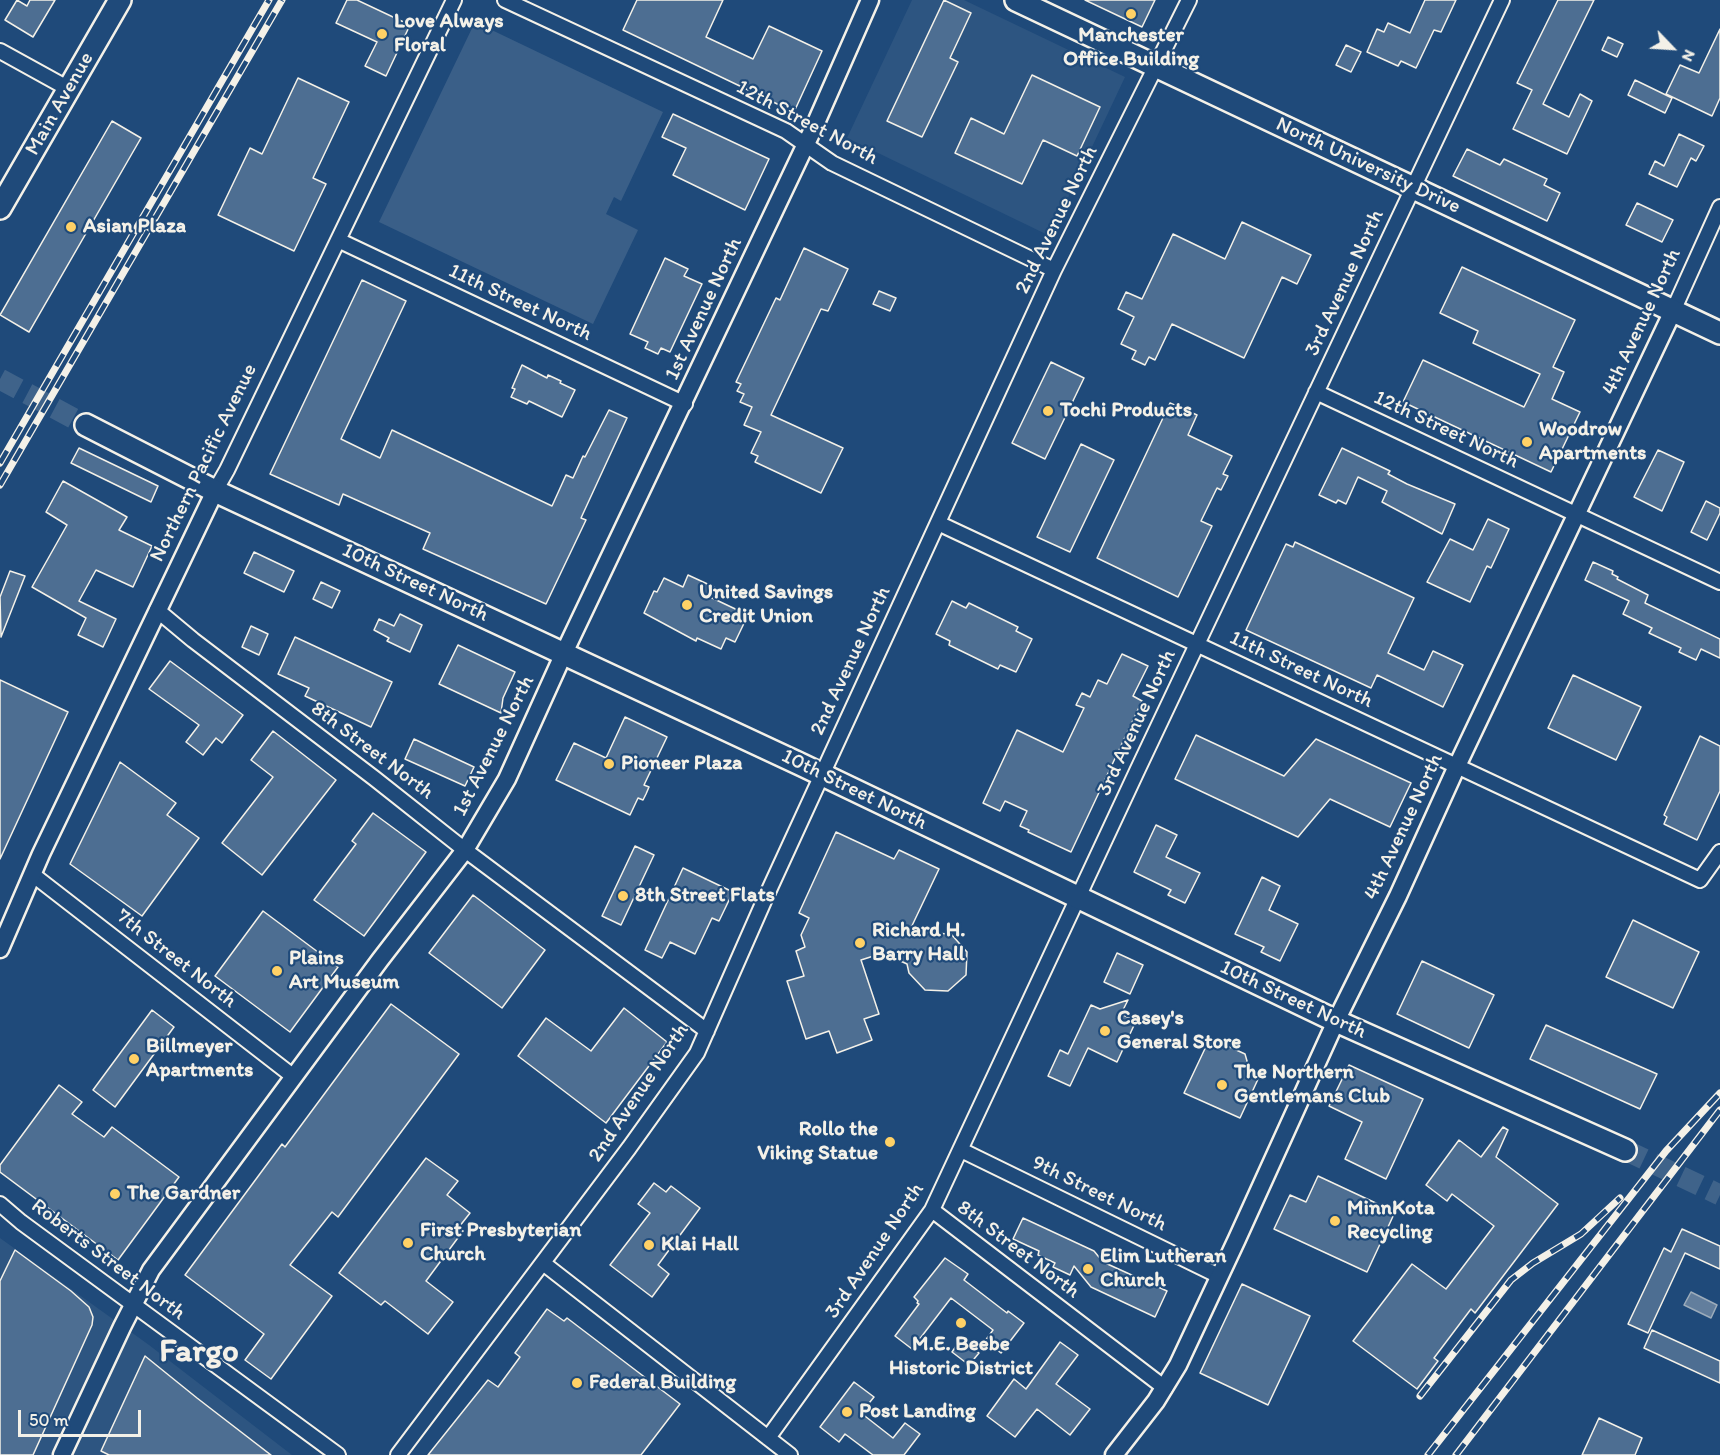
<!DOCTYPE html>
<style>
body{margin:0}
#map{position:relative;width:1720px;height:1455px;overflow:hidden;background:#1f4a7a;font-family:Itim,sans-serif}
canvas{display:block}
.north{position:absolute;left:1642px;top:18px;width:60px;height:60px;-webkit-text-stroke:4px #1f4a7a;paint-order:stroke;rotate:115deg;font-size:16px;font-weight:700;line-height:24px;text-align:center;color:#f4f1e8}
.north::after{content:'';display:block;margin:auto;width:21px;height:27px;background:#f4f1e8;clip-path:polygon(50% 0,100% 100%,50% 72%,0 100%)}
.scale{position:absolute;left:18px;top:1410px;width:123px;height:27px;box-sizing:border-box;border:3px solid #f4f1e8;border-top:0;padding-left:8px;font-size:18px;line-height:21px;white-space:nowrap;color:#f4f1e8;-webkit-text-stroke:4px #1f4a7a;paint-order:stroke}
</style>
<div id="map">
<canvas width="1720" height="1455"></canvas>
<div class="north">N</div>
<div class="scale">50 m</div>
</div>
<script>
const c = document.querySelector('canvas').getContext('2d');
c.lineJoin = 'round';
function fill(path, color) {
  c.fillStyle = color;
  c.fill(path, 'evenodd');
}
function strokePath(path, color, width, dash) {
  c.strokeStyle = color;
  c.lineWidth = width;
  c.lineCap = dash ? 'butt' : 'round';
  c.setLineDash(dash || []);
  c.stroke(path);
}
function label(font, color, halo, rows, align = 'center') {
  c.font = font + ' Itim,sans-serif';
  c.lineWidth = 4.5;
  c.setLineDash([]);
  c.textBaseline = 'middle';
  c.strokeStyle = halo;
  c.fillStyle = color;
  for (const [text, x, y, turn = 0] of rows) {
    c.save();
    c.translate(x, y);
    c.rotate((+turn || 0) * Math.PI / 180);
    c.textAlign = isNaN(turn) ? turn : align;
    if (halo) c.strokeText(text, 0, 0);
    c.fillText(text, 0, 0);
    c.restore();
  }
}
const built = new Path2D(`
 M912 0H964L1125 77 1050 236 847 138Z
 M0 1238 149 1345 292 1455H0Z`);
const green = new Path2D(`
 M475 22 663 112 621 201 614 197 606 214 638 230 593 324 379 222Z`);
const water = new Path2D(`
 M1691 1292 1717 1305 1711 1318 1684 1305Z`);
const building = new Path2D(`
 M17 0 27 6 30 0H55L33 37 5 20Z
 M347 0H357L410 25 386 76 365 66 377 42 336 23Z
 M637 0H723L706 37 753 59 769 26 822 51 794 112 623 30Z
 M944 0 971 13 950 58 958 62 922 137 887 121Z
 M1085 0H1155L1142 27Z
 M1425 0H1456L1441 32 1434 30 1416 68 1401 61 1398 66 1367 52 1377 29 1384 32 1388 23 1410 33Z
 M1558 0H1594L1543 104 1569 117 1580 94 1592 101 1567 154 1513 129 1532 90 1517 83Z
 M1720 29V98L1712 116 1666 94 1680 65 1699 73Z
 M1608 37 1623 44 1617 57 1602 50Z
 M1346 45 1361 52 1351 72 1336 65Z
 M1032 75 1100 107 1077 156 1043 140 1022 184 955 153 971 118 1004 134Z
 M298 78 349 102 313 178 326 184 294 251 218 215 250 148 262 154Z
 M1635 80 1672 98 1665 113 1628 95Z
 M673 114 769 159 745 210 673 175 686 148 662 137Z
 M112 121 141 138 29 332 0 315Z
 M1679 134 1704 146 1696 161 1691 158 1677 187 1649 174 1655 161 1664 166Z
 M1467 149 1500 165 1504 159 1547 179 1544 185 1560 193 1547 221 1453 176Z
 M1637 203 1673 220 1662 242 1626 225Z
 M1242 222 1311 255 1297 284 1282 277 1244 358 1172 324 1155 360 1149 357 1145 365 1132 359 1136 351 1121 344 1134 317 1118 309 1126 292 1142 299 1173 234 1225 259Z
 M804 248 848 269 828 311 821 309 771 415 843 448 821 493 755 462 758 456 751 453 761 432 744 425 752 407 740 402 744 394 737 391 741 384 736 382 776 298 780 300Z
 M665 258 688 269 684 276 702 284 670 352 661 348 658 354 645 348 648 342 630 334Z
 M1462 267 1575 320 1553 367 1564 372 1552 399 1580 412 1551 472 1403 402 1423 360 1524 407 1540 374 1473 343 1478 331 1440 313Z
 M362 280 406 301 341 439 380 458 392 430 552 506 566 475 573 478 583 456 585 457 609 410 627 418 581 518 586 520 546 604 423 549 430 533 343 494 339 505 270 474Z
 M879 291 896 298 890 311 873 304Z
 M1051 362 1084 378 1045 459 1012 443Z
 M522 365 547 378 548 375 561 381 560 383 575 390 562 417 529 401 527 404 511 397 515 389 512 388Z
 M1170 403 1197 415 1188 435 1232 456 1223 474 1228 476 1221 490 1217 488 1201 521 1212 526 1178 597 1097 558Z
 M1081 444 1114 460 1070 552 1037 537Z
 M79 448 158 486 151 502 71 463Z
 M1342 448 1390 471 1388 474 1407 484 1455 504 1442 534 1382 502 1387 491 1358 477 1346 504 1338 500 1336 503 1319 495Z
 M1658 450 1684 462 1662 511 1634 497Z
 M63 481 127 517 119 530 152 546 133 587 96 570 79 601 116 619 103 647 78 635 86 618 32 587 67 525 46 512Z
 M1706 501 1720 508V513L1707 540 1691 532Z
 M1488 519 1509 529 1491 568 1487 566 1470 602 1427 582 1450 539 1473 550Z
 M1295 542 1414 598 1388 653 1424 670 1433 651 1463 665 1443 707 1377 675 1371 688 1246 630 1286 544 1293 547Z
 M254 552 294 571 284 592 244 573Z
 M1593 562 1613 571 1612 574 1618 577 1617 579 1648 595 1645 603 1720 639V658L1701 649 1696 660 1679 652 1681 648 1649 633 1652 628 1623 614 1629 601 1585 580Z
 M10 571 25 576 1 637 0 597Z
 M688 575 714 587 710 597 748 615 735 642 726 638 721 649 697 638 696 641 644 613 654 591 657 592 664 578 683 587Z
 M321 582 340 591 332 608 313 599Z
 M952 601 966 608 969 603 1018 627 1016 631 1032 639 1016 672 1000 665 998 669 949 645 950 641 936 634Z
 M400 614 422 625 410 652 387 641 389 638 374 630 379 619 394 626Z
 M251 626 268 634 259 655 242 647Z
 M295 637 392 682 371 727 305 696 309 688 278 674Z
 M458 645 515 672 503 698 501 713 439 684Z
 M1122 654 1148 666 1133 696 1142 701 1071 852 1028 832 1029 830 1020 826 1027 811 1005 801 1000 811 983 803 1017 730 1063 752 1084 708 1076 705 1082 693 1090 697 1098 680 1107 684Z
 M170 661 243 715 222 743 216 738 203 755 186 742 199 725 149 689Z
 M1573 675 1641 707 1616 760 1548 728Z
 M0 680 68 712 0 859Z
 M625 717 667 737 644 785 649 787 646 794 643 800 638 798 630 815 556 780 574 743 606 758Z
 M273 731 336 780 262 875 222 843 273 777 251 760Z
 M1196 735 1284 776 1316 739 1411 783 1390 827 1330 799 1298 837 1175 779Z
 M1700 736 1720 746V791L1697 840 1664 824 1667 817 1664 815Z
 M414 739 474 767 465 786 405 759Z
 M120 762 176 803 167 815 199 838 142 916 70 864Z
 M373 813 426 852 364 936 314 900 356 844 352 841Z
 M1156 825 1177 835 1166 857 1200 873 1185 903 1168 895 1171 890 1134 872Z
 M836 832 894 859 899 850 939 869 909 932 951 934 967 952 966 975 948 991 925 990 909 973 907 964 883 953 861 960 879 1014 864 1019 872 1040 837 1053 829 1031 806 1039 787 981 804 976 796 951 805 947 801 935 809 918 799 913Z
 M635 846 654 855 621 925 602 916Z
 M683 868 733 892 719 921 712 918 695 954 670 942 662 958 645 950Z
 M1262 877 1280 886 1269 910 1298 924 1280 961 1261 952 1264 947 1235 934Z
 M473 895 545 950 502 1008 429 953Z
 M263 911 338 967 290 1032 215 976Z
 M1633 920 1699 952 1673 1008 1606 977Z
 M1117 953 1143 965 1130 994 1104 982Z
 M1422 961 1494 995 1469 1048 1397 1014Z
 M1128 1000 1121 1014 1136 1021 1117 1062 1088 1048 1070 1086 1048 1076 1060 1050 1068 1054 1091 1005 1100 1009Z
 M391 1004 459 1054 338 1217 332 1212 290 1265 332 1296 271 1379 245 1360 264 1334 185 1275 282 1144 285 1147Z
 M624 1008 667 1042 606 1123 518 1056 546 1018 591 1051Z
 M152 1010 174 1027 115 1107 93 1090Z
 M1546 1025 1657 1074 1640 1109 1530 1059Z
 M1210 1038 1245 1054 1249 1068 1259 1077 1240 1118 1184 1093Z
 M1349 1065 1423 1099 1386 1179 1345 1159 1362 1122 1329 1106Z
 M59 1085 82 1102 72 1114 104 1137 112 1127 179 1177 118 1260 0 1172V1165Z
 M1503 1127 1508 1130 1496 1157 1558 1204 1475 1313 1471 1309 1434 1358 1438 1361 1417 1389 1353 1341 1412 1264 1446 1289 1494 1226 1452 1194 1447 1201 1426 1185 1459 1140 1481 1157Z
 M426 1158 458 1181 447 1195 470 1213 459 1227 463 1231 426 1281 453 1302 428 1334 385 1301 381 1305 339 1273Z
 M1318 1176 1395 1212 1367 1272 1274 1229 1290 1195 1306 1202Z
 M654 1183 666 1192 671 1186 700 1208 658 1265 669 1274 652 1297 610 1265 650 1213 638 1204Z
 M1023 1218 1094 1251 1103 1262 1167 1291 1155 1317 1091 1287 1074 1266 1070 1275 1053 1267 1055 1263 1038 1255 1039 1251 1013 1239Z
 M1682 1229 1720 1246V1269L1685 1253 1648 1333 1628 1324 1664 1248 1671 1252Z
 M15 1250 71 1291 89 1307 93 1317 92 1325 33 1455H0V1281Z
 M945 1258 968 1274 964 1280 1007 1313 1008 1311 1024 1323 1001 1353 985 1341 993 1330 951 1298 912 1349 895 1336 919 1304 917 1303 918 1301 914 1297Z
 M1242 1284 1310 1316 1268 1405 1200 1373Z
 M547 1309 564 1321 567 1318 680 1404 641 1455H428L488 1380 498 1387 520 1357 515 1353Z
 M1652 1330 1720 1361V1383L1644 1348Z
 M961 1339 979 1353 969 1365 952 1352Z
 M1060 1342 1078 1355 1056 1384 1090 1409 1070 1435 1037 1409 1015 1437 987 1416 1014 1379 1026 1389Z
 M145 1356 197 1398 271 1455H109L101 1451Z
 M854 1382 874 1397 861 1413 893 1438 905 1423 920 1434 904 1455H873L845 1434 839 1442 820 1427Z
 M1599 1418 1642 1438 1635 1455H1582Z`);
const primaryTunnel = new Path2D(`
 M0 379 86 425
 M1625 1150 1720 1195`);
const minor = new Path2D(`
 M505 0 786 131 832 163 1054 270
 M0 51 69 89
 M338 240 685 404
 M1673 311 1720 207
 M1316 392 1720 582
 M215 491 227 470 454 0
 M938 523 1700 880 1720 852
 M157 610 193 640 374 778 465 850 707 1031
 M32 874 294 1077
 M961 1150 1219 1276
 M0 1204 21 1222 338 1455
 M932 1210 1165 1388
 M543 1263 790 1455
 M768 1438 932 1210 1137 771 1502 0
 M398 1455 629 1148 697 1053 764 901 1054 270 1189 0`);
const tertiary = new Path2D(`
 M0 949 41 854 215 491
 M62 1455 122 1327 151 1270 380 960 465 850 507 779 564 653 815 125 870 0
 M1114 1455 1156 1401 1178 1365 1237 1239 1336 1021 1398 896 1457 766 1673 311`);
const primary = new Path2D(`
 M1016 0 1720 333
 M0 208 120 0
 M86 425 215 491 802 765 1336 1021 1625 1150`);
const rail = new Path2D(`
 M0 463 269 0
 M0 485 282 0
 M1420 1396 1511 1280 1533 1263 1581 1234 1620 1198
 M1428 1455 1666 1151 1720 1093
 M1456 1455 1720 1110`);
const markers = [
 [1131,14,6,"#ffd166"],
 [382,34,6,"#ffd166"],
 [71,227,6,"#ffd166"],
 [1048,411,6,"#ffd166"],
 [1527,442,6,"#ffd166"],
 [687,605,6,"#ffd166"],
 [609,764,6,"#ffd166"],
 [623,896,6,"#ffd166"],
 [860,943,6,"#ffd166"],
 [277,971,6,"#ffd166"],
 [1105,1031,6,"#ffd166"],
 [134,1059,6,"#ffd166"],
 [1222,1085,6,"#ffd166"],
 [890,1142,6,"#ffd166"],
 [115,1194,6,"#ffd166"],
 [1335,1221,6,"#ffd166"],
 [408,1243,6,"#ffd166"],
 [649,1245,6,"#ffd166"],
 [1088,1269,6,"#ffd166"],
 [961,1323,6,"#ffd166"],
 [577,1383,6,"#ffd166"],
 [847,1412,6,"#ffd166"]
];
const poiNames = [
 ["Love Always",394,22],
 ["Floral",394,46],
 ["Manchester",1131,36,"center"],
 ["Office Building",1131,60,"center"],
 ["Asian Plaza",83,227],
 ["Tochi Products",1060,411],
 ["Woodrow",1539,430],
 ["Apartments",1539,454],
 ["United Savings",699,593],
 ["Credit Union",699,617],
 ["Pioneer Plaza",621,764],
 ["8th Street Flats",635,896],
 ["Richard H.",872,931],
 ["Barry Hall",872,955],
 ["Plains",289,959],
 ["Art Museum",289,983],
 ["Casey's",1117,1019],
 ["General Store",1117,1043],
 ["Billmeyer",146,1047],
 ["Apartments",146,1071],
 ["The Northern",1234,1073],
 ["Gentlemans Club",1234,1097],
 ["Rollo the",878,1130,"right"],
 ["Viking Statue",878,1154,"right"],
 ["The Gardner",127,1194],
 ["MinnKota",1347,1209],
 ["Recycling",1347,1233],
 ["First Presbyterian",420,1231],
 ["Church",420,1255],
 ["Klai Hall",661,1245],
 ["Elim Lutheran",1100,1257],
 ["Church",1100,1281],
 ["M.E. Beebe",961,1345,"center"],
 ["Historic District",961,1369,"center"],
 ["Federal Building",589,1383],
 ["Post Landing",859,1412]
];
const streetNames = [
 ["Main Avenue",60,104,-60],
 ["12th Street North",807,123,28],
 ["North University Drive",1368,166,25],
 ["2nd Avenue North",1057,220,-64],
 ["3rd Avenue North",1345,283,-65],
 ["11th Street North",520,303,25],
 ["1st Avenue North",704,309,-65],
 ["4th Avenue North",1642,322,-65],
 ["12th Street North",1446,430,25],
 ["Northern Pacific Avenue",204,463,-64],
 ["10th Street North",415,583,25],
 ["2nd Avenue North",851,661,-65],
 ["11th Street North",1301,670,25],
 ["3rd Avenue North",1137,723,-65],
 ["1st Avenue North",494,746,-63],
 ["8th Street North",372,751,37],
 ["10th Street North",854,790,26],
 ["4th Avenue North",1404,827,-65],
 ["7th Street North",176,959,38],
 ["10th Street North",1293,1000,25],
 ["2nd Avenue North",639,1093,-56],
 ["9th Street North",1099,1194,26],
 ["8th Street North",1018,1250,37],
 ["3rd Avenue North",875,1251,-56],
 ["Roberts Street North",108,1260,37]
];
const townNames = [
 ["Fargo",199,1353]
];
fill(built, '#2d5581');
fill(green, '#3a5f88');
fill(water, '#627e9d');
strokePath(water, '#9cacbb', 1.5);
fill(building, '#4d6e92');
strokePath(building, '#f4f1e8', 1.5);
strokePath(primaryTunnel, '#3f638a', 21, [21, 10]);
strokePath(minor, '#f4f1e8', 18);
strokePath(tertiary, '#f4f1e8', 21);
strokePath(primary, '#f4f1e8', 26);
strokePath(minor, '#1f4a7a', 14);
strokePath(tertiary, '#1f4a7a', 16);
strokePath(primary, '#1f4a7a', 21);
strokePath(rail, '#f4f1e8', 7);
strokePath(rail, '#1f4a7a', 4.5, [14]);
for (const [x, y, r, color] of markers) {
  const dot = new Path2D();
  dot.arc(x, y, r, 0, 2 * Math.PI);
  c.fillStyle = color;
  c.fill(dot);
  strokePath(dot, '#1f4a7a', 2);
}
label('bold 21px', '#f4f1e8', '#1f4a7a', poiNames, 'left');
label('21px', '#f4f1e8', '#1f4a7a', streetNames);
label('bold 33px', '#f4f1e8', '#1f4a7a', townNames);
</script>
